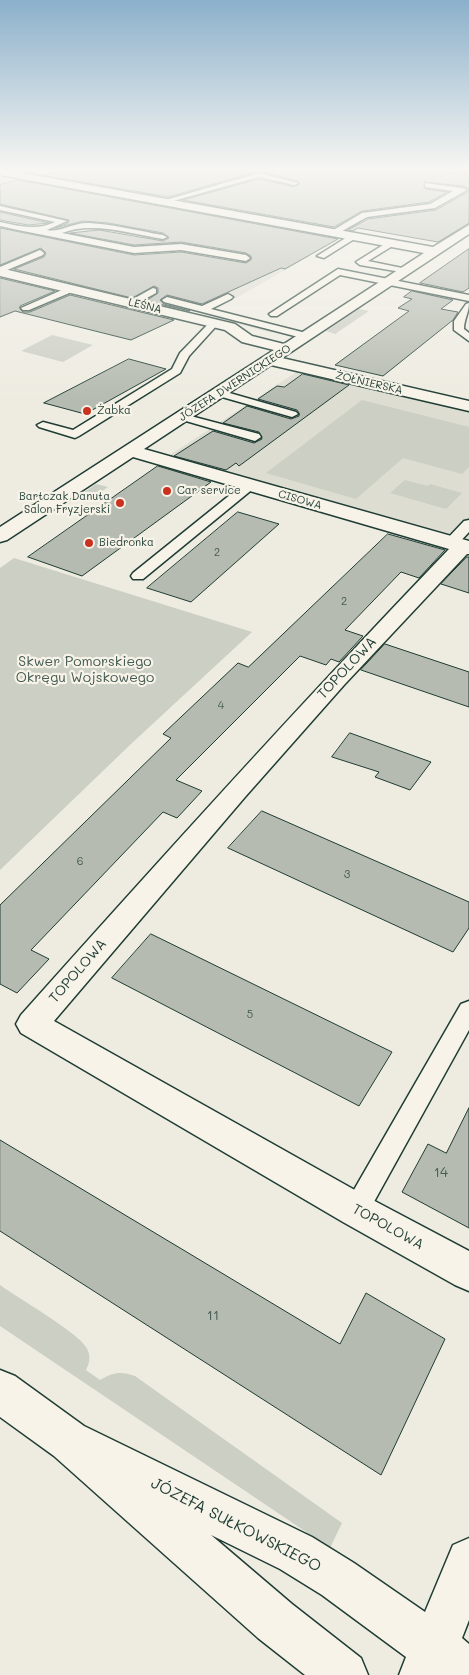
<!DOCTYPE html>
<meta charset="utf-8">
<style>
body{margin:0}
canvas{display:block;background:#eeece1}
</style>
<canvas width="469" height="1675"></canvas>
<script>
const c = document.querySelector('canvas').getContext('2d');
c.lineJoin = 'round';
function fill(path, color) {
  c.fillStyle = color;
  c.fill(path, 'evenodd');
}
function strokePath(path, color, width, dash) {
  c.strokeStyle = color;
  c.lineWidth = width;
  c.lineCap = dash ? 'butt' : 'round';
  c.setLineDash(dash || []);
  c.stroke(path);
}
function label(font, color, halo, rows, align = 'center') {
  c.font = font + ' Mali,sans-serif';
  c.lineWidth = 4.5;
  c.setLineDash([]);
  c.textBaseline = 'middle';
  c.strokeStyle = halo;
  c.fillStyle = color;
  for (const [text, x, y, turn = 0] of rows) {
    c.save();
    c.translate(x, y);
    c.rotate((+turn || 0) * Math.PI / 180);
    c.textAlign = isNaN(turn) ? turn : align;
    if (halo) c.strokeText(text, 0, 0);
    c.fillText(text, 0, 0);
    c.restore();
  }
}
const built = new Path2D(`
 M0 177 160 205 114 226 310 256 215 310 282 326 272 333 158 302 223 271 239 261 182 250 131 254 41 234 79 221 0 206Z
 M298 371 469 412V540L170 455Z`);
const green = new Path2D(`
 M359 309 369 311 335 334 326 331Z
 M52 335 93 345 63 362 21 351Z
 M362 400 469 427V467L462 474 403 458 356 499 266 473Z
 M405 480 428 486 430 484 462 493 446 509 390 493Z
 M96 484 108 487 86 502 76 498Z
 M14 558 252 632 131 744 0 870V568Z
 M0 1285C18 1298 77 1332 86 1347 91 1355 90 1362 86 1370L100 1380C113 1372 121 1371 135 1376L342 1523 330 1548 0 1326Z`);
const building = new Path2D(`
 M73 168H211L232 173 256 168H421L469 175V223L438 242 358 228 353 231 348 230 368 219 436 210 468 192 469 189 463 186 424 182 425 189 447 192 429 202 362 211 334 227 183 200 259 179 294 187 300 184 298 181 259 171 168 197 42 175Z
 M18 180 338 239 285 269 281 268 202 304 167 295 160 300 164 304 190 311 146 301 158 293V288L154 286 132 298 14 269 44 257 46 253 41 248 0 265V228L134 255 181 252 246 263 251 260V256L246 253 181 242 134 245 70 233 99 230 163 241 169 238 163 233 108 223 83 221 55 228 68 223 69 220 0 204V185Z
 M0 212 49 223 28 225 0 220Z
 M469 249V288L463 292 420 283Z
 M0 278 55 291 20 306V309L23 312H30L70 295 174 320 131 340 15 311 0 317Z
 M412 291 453 300 441 309 458 312 453 320 383 376 335 365 409 311 398 308 412 299 404 297Z
 M129 359 166 369 85 414 44 403Z
 M303 374 349 385 239 466 236 463 226 470 174 456 213 431 254 443 262 439 259 432 223 423 247 406 291 419 299 416V413L297 410 258 399 277 386 284 387Z
 M158 466 211 482 82 576 28 557Z
 M238 512 279 524 191 602 147 588Z
 M388 534 445 550 419 578 401 572 345 630 363 636 339 662 331 659 326 665 300 656 176 780 202 791 177 818 163 812 31 950 49 959 17 993 0 984V905L171 738 163 734 238 663 248 667Z
 M467 557H469V593L441 584Z
 M385 644 469 672V707L361 670Z
 M350 733 431 762 410 790 375 777 379 772 332 757Z
 M262 811 469 902V928L453 952 228 848Z
 M151 934 392 1052 359 1106 112 978Z
 M469 1108V1228L402 1192 428 1144 446 1153Z
 M0 1140 340 1344 366 1293 445 1339 381 1475 0 1231Z`);
const lane = new Path2D(`
 M25 168H34L14 177 7 175Z
 M259 173 298 183 294 185 259 177 166 203 162 201Z
 M425 183 463 188 467 190 435 208 367 217 337 234 330 232 362 213 430 204 453 191 425 187Z
 M0 206 67 221 47 230C59 233 74 222 89 223 113 224 139 231 163 235L167 237 163 239C131 234 93 221 62 233L134 247 181 244 246 255 250 258 246 261 181 250 134 253 18 230 0 226V222C19 226 36 231 55 222L0 210Z
 M352 234 359 236 324 258 317 256Z
 M391 240 394 241V245L368 261 407 269V273L360 265 356 262Z
 M40 250 44 253 43 255 0 273V267Z
 M338 269 469 295V301L340 275 277 316H271L269 314Z
 M71 286 74 287V291L29 310H23L21 308Z
 M153 288 156 289V293L134 305H128L126 303Z
 M228 294 233 297 231 299 211 309 310 334 311 336 306 339 164 302 162 300 167 297 202 306Z
 M469 303C469 313 464 319 464 329L469 333V341L454 330V321L466 304Z
 M214 320 219 323 189 356 180 373 79 436 75 438 39 427 37 425 43 422 73 430 172 369 180 353 211 321Z
 M219 390 296 412 298 414 292 417 215 395 213 393 215 391Z
 M183 414 259 434 261 437 255 441 179 419 177 417Z
 M250 481 254 482 256 485 254 488 143 579H133L131 576 133 573 246 482Z
 M469 520V532L456 546H446L444 543 446 540 464 521Z
 M469 1001V1030L365 1218 356 1222 347 1218 343 1210 347 1202 461 1004Z`);
const street = new Path2D(`
 M0 169 433 247 469 225V234L282 358 469 401V411L271 365 144 449 469 541V554H467L344 685 245 797 54 1021 369 1198 469 1251V1291L455 1285 343 1222 21 1033 16 1024 21 1015C162 857 303 701 449 549L133 457 7 540 0 542V527L274 350 242 342 225 330 0 276V268L235 324 252 336 284 344 424 253 0 175Z`);
const secondary = new Path2D(`
 M459 168H469V171L460 170Z
 M0 1370 15 1376 84 1426 312 1537 354 1563 425 1612 453 1545 469 1538V1620L462 1638 469 1644V1675H399L406 1657 322 1595 280 1569 211 1535 292 1604 361 1658 368 1675H305L258 1638 54 1456 0 1417Z`);
const markers = [
 [87,411,5,"#c8321e"],
 [167,491,5,"#c8321e"],
 [120,503,5,"#c8321e"],
 [89,543,5,"#c8321e"]
];
const farStreetnames = [
 ["LEŚNA",145,306,14],
 ["JÓZEFA DWERNICKIEGO",235,383,-33],
 ["ŻOŁNIERSKA",369,383,13],
 ["CISOWA",300,500,16]
];
const farPoinames = [
 ["Żabka",97,411],
 ["Car service",177,491],
 ["Bartczak Danuta",110,497,"right"],
 ["Salon Fryzjerski",110,510,"right"],
 ["Biedronka",99,543]
];
const numberNames = [
 ["2",217,553],
 ["2",344,602],
 ["4",221,706],
 ["6",80,862],
 ["3",347,875],
 ["5",250,1015]
];
const parkNames = [
 ["Skwer Pomorskiego",85,662],
 ["Okręgu Wojskowego",85,678]
];
const streetNames = [
 ["TOPOLOWA",347,668,-47],
 ["TOPOLOWA",78,971,-49],
 ["TOPOLOWA",388,1227,29]
];
const nearNumbernames = [
 ["14",441,1173],
 ["11",213,1316]
];
const nearStreetnames = [
 ["JÓZEFA SUŁKOWSKIEGO",236,1525,27]
];
fill(built, '#ddddd2');
fill(green, '#cccfc4');
fill(building, '#b5bbb0');
strokePath(building, '#1f3d34', 1);
strokePath(lane, '#1f3d34', 3);
strokePath(street, '#1f3d34', 3);
strokePath(secondary, '#1f3d34', 3);
fill(lane, '#f7f3e8');
fill(street, '#f7f3e8');
fill(secondary, '#f7f3e8');
const sky = c.createLinearGradient(0, 0, 0, 402);
sky.addColorStop(0, '#8bb0cb');
sky.addColorStop(0.42, '#f7f6f2');
sky.addColorStop(1, '#f7f6f200');
c.fillStyle = sky;
c.fillRect(0, 0, 469, 402);
for (const [x, y, r, color] of markers) {
  const dot = new Path2D();
  dot.arc(x, y, r, 0, 2 * Math.PI);
  c.fillStyle = color;
  c.fill(dot);
  strokePath(dot, '#f7f3e8', 2);
}
label('11px', '#1f3d34', '#f7f3e8', farStreetnames);
label('11px', '#1f3d34', '#f7f3e8', farPoinames, 'left');
label('11px', '#445c53', null, numberNames);
label('14px', '#425a51', '#f7f3e8', parkNames);
label('14px', '#1f3d34', '#f7f3e8', streetNames);
label('14px', '#445c53', null, nearNumbernames);
label('16px', '#1f3d34', '#f7f3e8', nearStreetnames);
</script>
